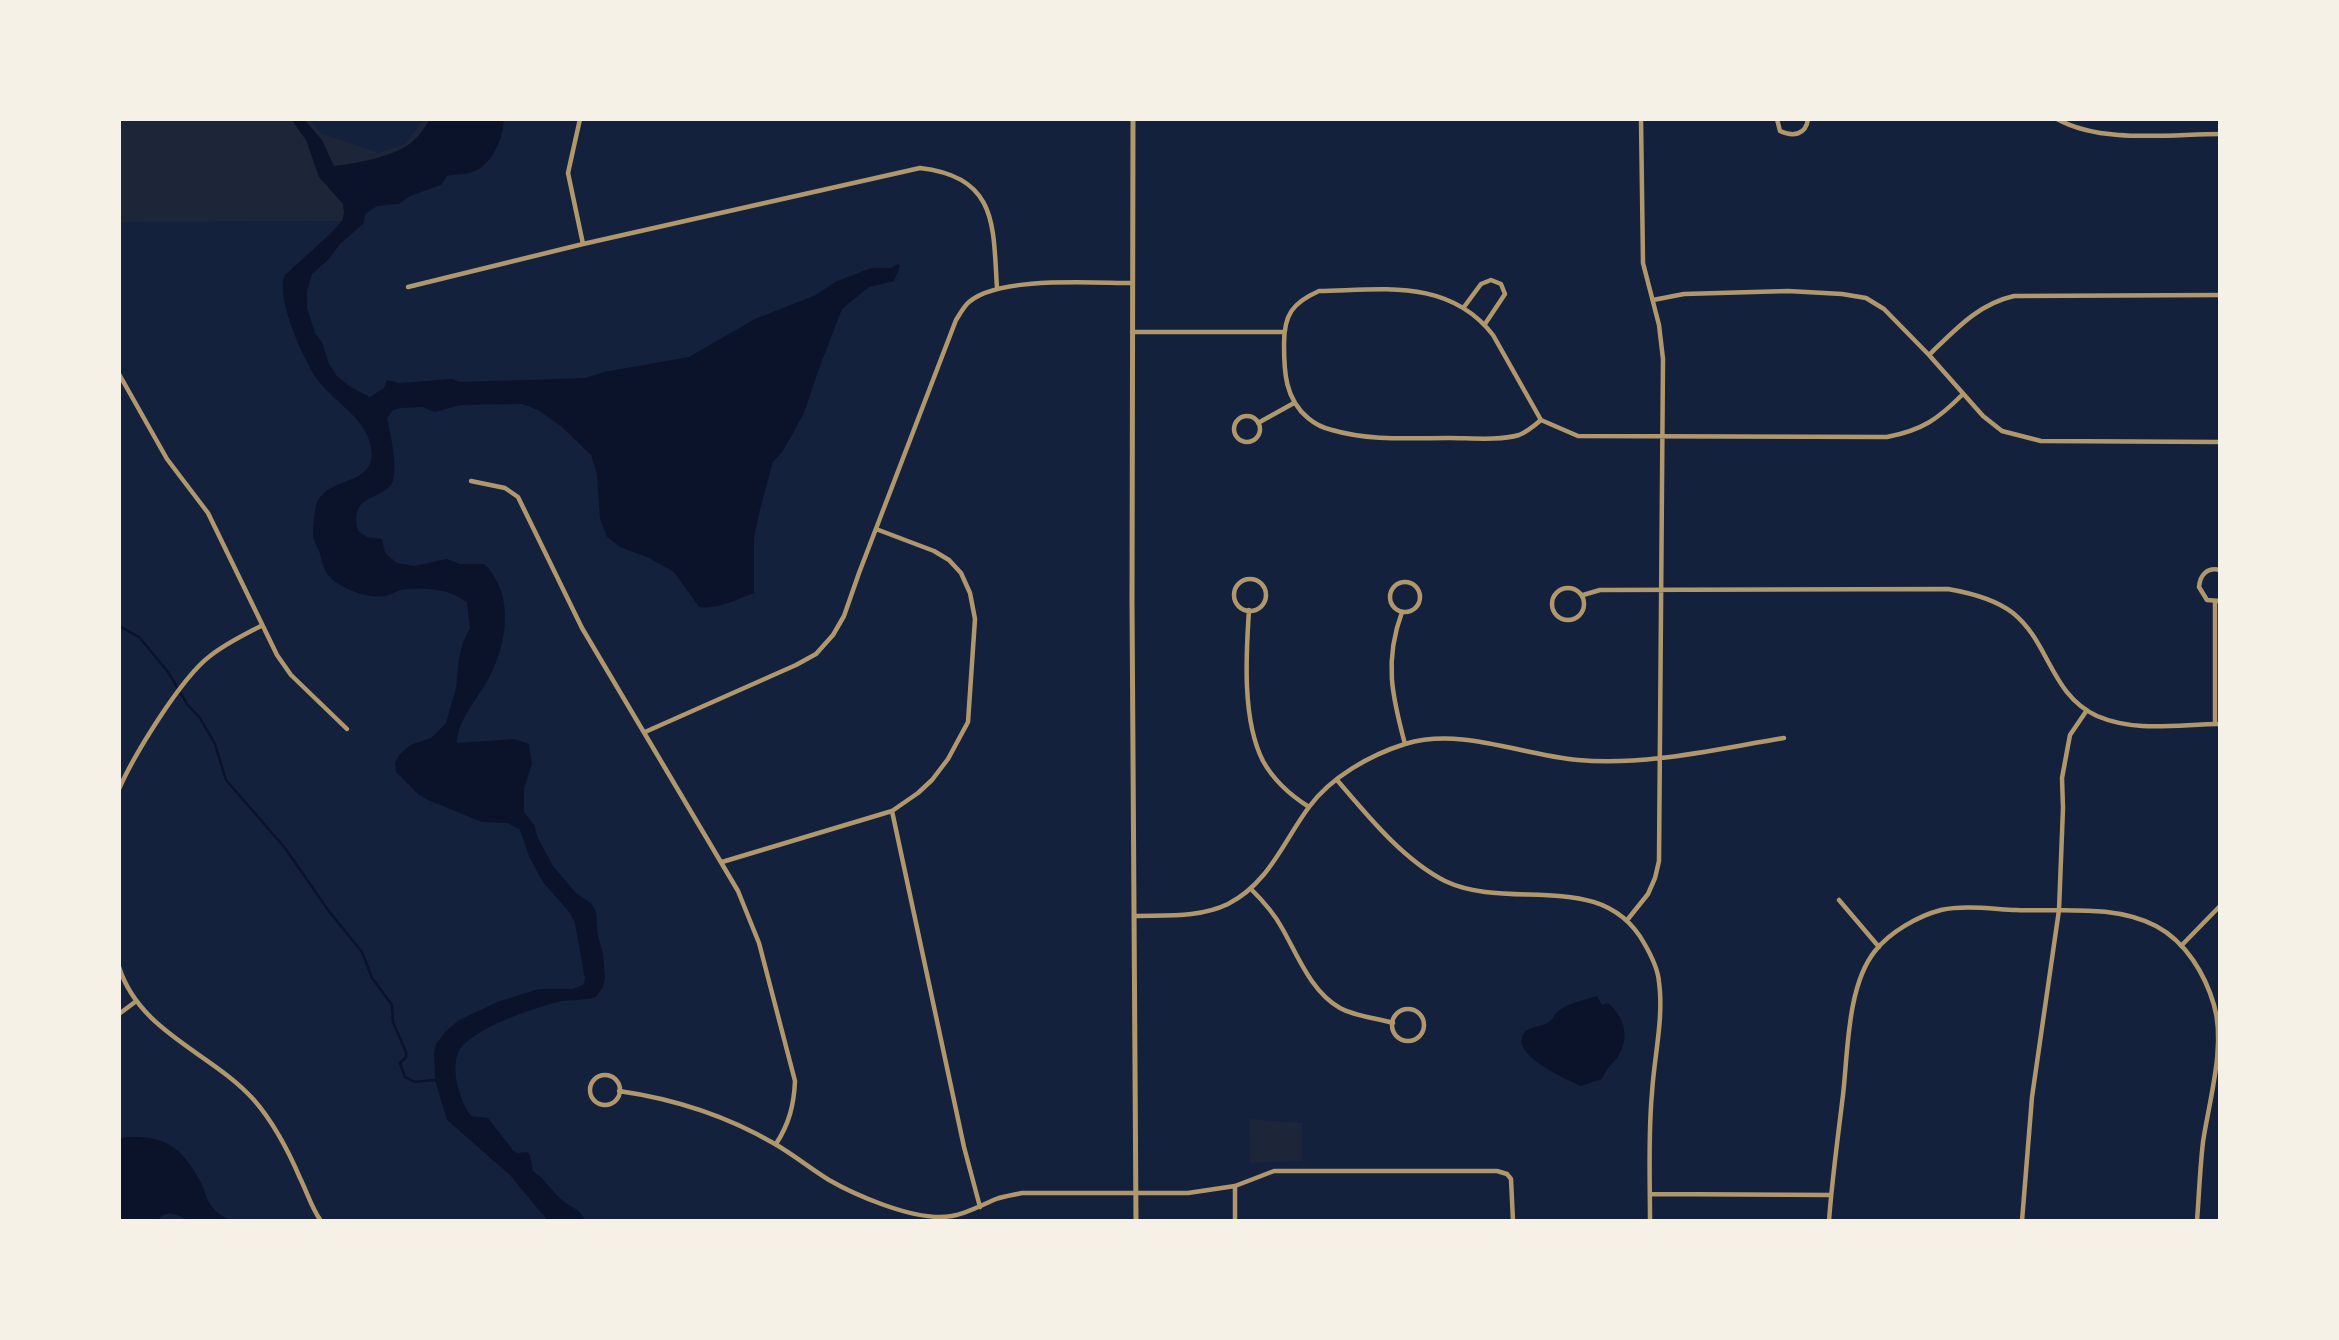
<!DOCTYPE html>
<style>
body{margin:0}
#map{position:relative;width:2339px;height:1340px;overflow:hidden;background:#14213d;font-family:"Sofia Sans Condensed",sans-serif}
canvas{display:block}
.frame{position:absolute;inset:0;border:121px solid #f6f1e7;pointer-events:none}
</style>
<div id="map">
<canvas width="2339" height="1340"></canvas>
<div class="frame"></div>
</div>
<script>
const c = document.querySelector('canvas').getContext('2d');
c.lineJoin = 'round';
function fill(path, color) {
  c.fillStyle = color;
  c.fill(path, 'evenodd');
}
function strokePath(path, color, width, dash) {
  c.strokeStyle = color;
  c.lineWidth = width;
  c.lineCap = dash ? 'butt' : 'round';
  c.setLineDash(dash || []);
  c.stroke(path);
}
const green = new Path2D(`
 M119 119H309L321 133 379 153 405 144 424 119H487L345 221 119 222Z
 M1249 1119 1302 1123V1161L1250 1163Z`);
const water = new Path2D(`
 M291 119H304L322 140 334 166C355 164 397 156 413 141 420 135 425 127 430 119H504C503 139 492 167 470 173 462 175 455 174 447 176L441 185 410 196 399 204 377 206 365 214 364 223 340 244 329 259 312 274 307 291V308L315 333 322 342 329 364 337 376 349 386 370 397 384 388 387 380 400 383 451 379 461 382 585 378 604 372 689 357 755 319 816 295 835 282 871 268H891L898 264 900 266 894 281 869 287 842 309 817 374 804 413 783 451 773 462 760 509 754 538V593C737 599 718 610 699 607L674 572 649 558 620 547 607 537 600 519 597 474 591 455 562 427 538 410 522 404 461 405 435 412 422 407 401 408 393 410 387 418C390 433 399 469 392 483 381 502 349 492 358 531L367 537 382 539 385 553 397 563 414 566 447 559 460 564H484C492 570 497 581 501 591 512 623 499 667 479 694 470 708 457 725 457 743L514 739 529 744 532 764 524 788V812L534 825 538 838 553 866 576 893 591 903 596 912 598 937 603 953 605 978 603 987 596 997C583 1001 571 999 558 1002 534 1008 474 1028 460 1049 449 1067 460 1101 471 1116L488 1118 513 1150 517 1153 527 1152 530 1155 533 1171C545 1179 550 1189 561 1199 569 1207 582 1209 585 1221H548L510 1175 447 1120 435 1080 434 1052 436 1044 446 1031 459 1020 500 1001 539 989H572L583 985 585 979 575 923 570 913 542 881 529 856 520 830 508 823 482 822 428 800 419 795 396 772 395 762 400 754 410 745 431 738 446 723 456 688 459 658 463 642 470 628 467 603C451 588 422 587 401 590 396 591 391 595 386 596 370 600 338 588 328 575 321 566 322 554 316 545 312 536 313 529 314 519 315 511 315 501 322 495 340 476 380 483 370 443 363 417 336 403 320 383 306 366 274 296 285 275L330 234 342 221 344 213 343 204 319 177 306 140Z
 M1597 996 1602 1005 1608 1003C1624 1016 1630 1036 1619 1055 1613 1064 1606 1068 1602 1079L1581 1086C1567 1080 1506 1053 1525 1032 1531 1026 1543 1027 1550 1021 1553 1019 1554 1015 1557 1012 1567 1003 1584 1000 1597 996Z
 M125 1137C166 1134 184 1149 202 1185 206 1194 207 1202 214 1209 219 1215 226 1218 232 1221 220 1221 204 1224 192 1221 178 1218 170 1206 157 1221H119V1140Z`);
const stream = new Path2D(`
 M119 626 139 637 168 672 187 704 200 718 215 744 226 780 285 848 328 910 362 952 372 978 392 1005 393 1022 406 1052V1057L400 1063 405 1077 415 1082 435 1080`);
const minor = new Path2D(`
 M580 119 568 173 583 244
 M1777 119 1780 131C1793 137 1806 135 1808 119
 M2057 119C2102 144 2170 134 2220 134
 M408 287 583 244 920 168C998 177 993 226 997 288
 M1653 300 1684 294 1788 291 1842 294 1866 298 1884 309 1929 355 1983 416 2002 431 2041 441 2220 442
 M1464 307 1481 284 1491 280 1501 284 1505 294 1485 324
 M1132 332H1284
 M1929 355C1955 330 1978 304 2014 296L2220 295
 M119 374 167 459 208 513 277 655 291 675 347 729
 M1234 429a13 13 0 1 1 26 0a13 13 0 1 1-26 0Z
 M1541 420C1534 426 1527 432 1519 435 1498 441 1471 438 1449 438 1411 438 1369 441 1332 430 1323 428 1315 424 1308 418 1285 399 1284 372 1284 344 1284 315 1292 303 1319 291 1383 290 1449 278 1493 335L1541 420 1578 436 1887 437C1923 430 1938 419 1963 394
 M1258 423 1294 403
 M471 481 505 488 518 497 582 628 738 891 759 943 795 1081C794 1105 789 1124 776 1144
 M2220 570C2207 567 2200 575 2199 587L2207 600 2220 601
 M1234 595a16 16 0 1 1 32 0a16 16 0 1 1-32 0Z
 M1390 597a15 15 0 1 1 30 0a15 15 0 1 1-30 0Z
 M1552 604a16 16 0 1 1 32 0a16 16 0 1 1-32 0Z
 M1583 595 1600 590 1948 589C1971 593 1995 599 2013 613 2050 643 2050 694 2097 716 2137 733 2179 724 2220 724
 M1249 610C1246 655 1242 720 1263 761 1274 781 1290 795 1309 807
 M1402 612C1384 661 1392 696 1405 744
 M2215 724V602
 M645 732 796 665 816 654 833 635 844 616 859 573 956 320C960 314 964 306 969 302 999 276 1091 283 1132 283
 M1337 780C1367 815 1403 860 1445 881 1510 912 1602 868 1644 943 1651 955 1658 968 1659 982 1664 1018 1654 1057 1652 1093 1648 1135 1650 1179 1650 1221
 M119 789C134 755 181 678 210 656 225 644 243 635 261 626
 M892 811 964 1147 980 1207
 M722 862 892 811 918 793 932 780 948 759 968 722 975 619 970 593 961 573 949 560 934 551 876 529
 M1251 889C1263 901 1274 913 1282 928 1297 954 1311 992 1340 1008 1354 1016 1376 1018 1393 1023
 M1839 900 1879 947
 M1134 916C1166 915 1199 918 1228 904 1269 883 1283 842 1309 807 1331 777 1370 755 1405 744 1462 727 1521 755 1578 760 1647 766 1716 749 1784 738
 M1628 919 1648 894 1655 878 1659 861 1663 359 1659 325 1643 263 1641 119
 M2181 946 2220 906
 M119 967C140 1033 211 1052 254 1100 274 1123 288 1150 300 1178 307 1192 312 1209 321 1221
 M1392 1025a16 16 0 1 1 32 0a16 16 0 1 1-32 0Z
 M119 1014 135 1002
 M590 1090a15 15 0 1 1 30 0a15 15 0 1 1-30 0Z
 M619 1091C675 1099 727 1116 775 1144 794 1155 811 1169 829 1180 857 1196 907 1217 940 1217 960 1217 978 1207 996 1199 1004 1196 1013 1195 1022 1193H1188L1235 1186 1274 1171H1497L1507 1174 1511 1179 1513 1221
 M1650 1194 1831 1195
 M1235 1221V1186
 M1829 1221C1832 1179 1838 1137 1843 1095 1848 1052 1847 986 1875 951 1890 932 1918 916 1941 910 1964 905 1992 909 2016 910 2063 912 2113 904 2156 926 2186 942 2205 974 2214 1005 2226 1045 2209 1101 2203 1142 2200 1168 2199 1195 2197 1221
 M2022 1221 2032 1097 2059 910 2063 808 2062 778 2070 735 2087 710`);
const tertiary = new Path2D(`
 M1133 119 1132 601 1136 1221`);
fill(green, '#1d2539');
fill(water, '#0b132b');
strokePath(stream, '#0b132b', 2.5);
strokePath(minor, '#b1986c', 4.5);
strokePath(tertiary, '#b1986c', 5);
</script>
